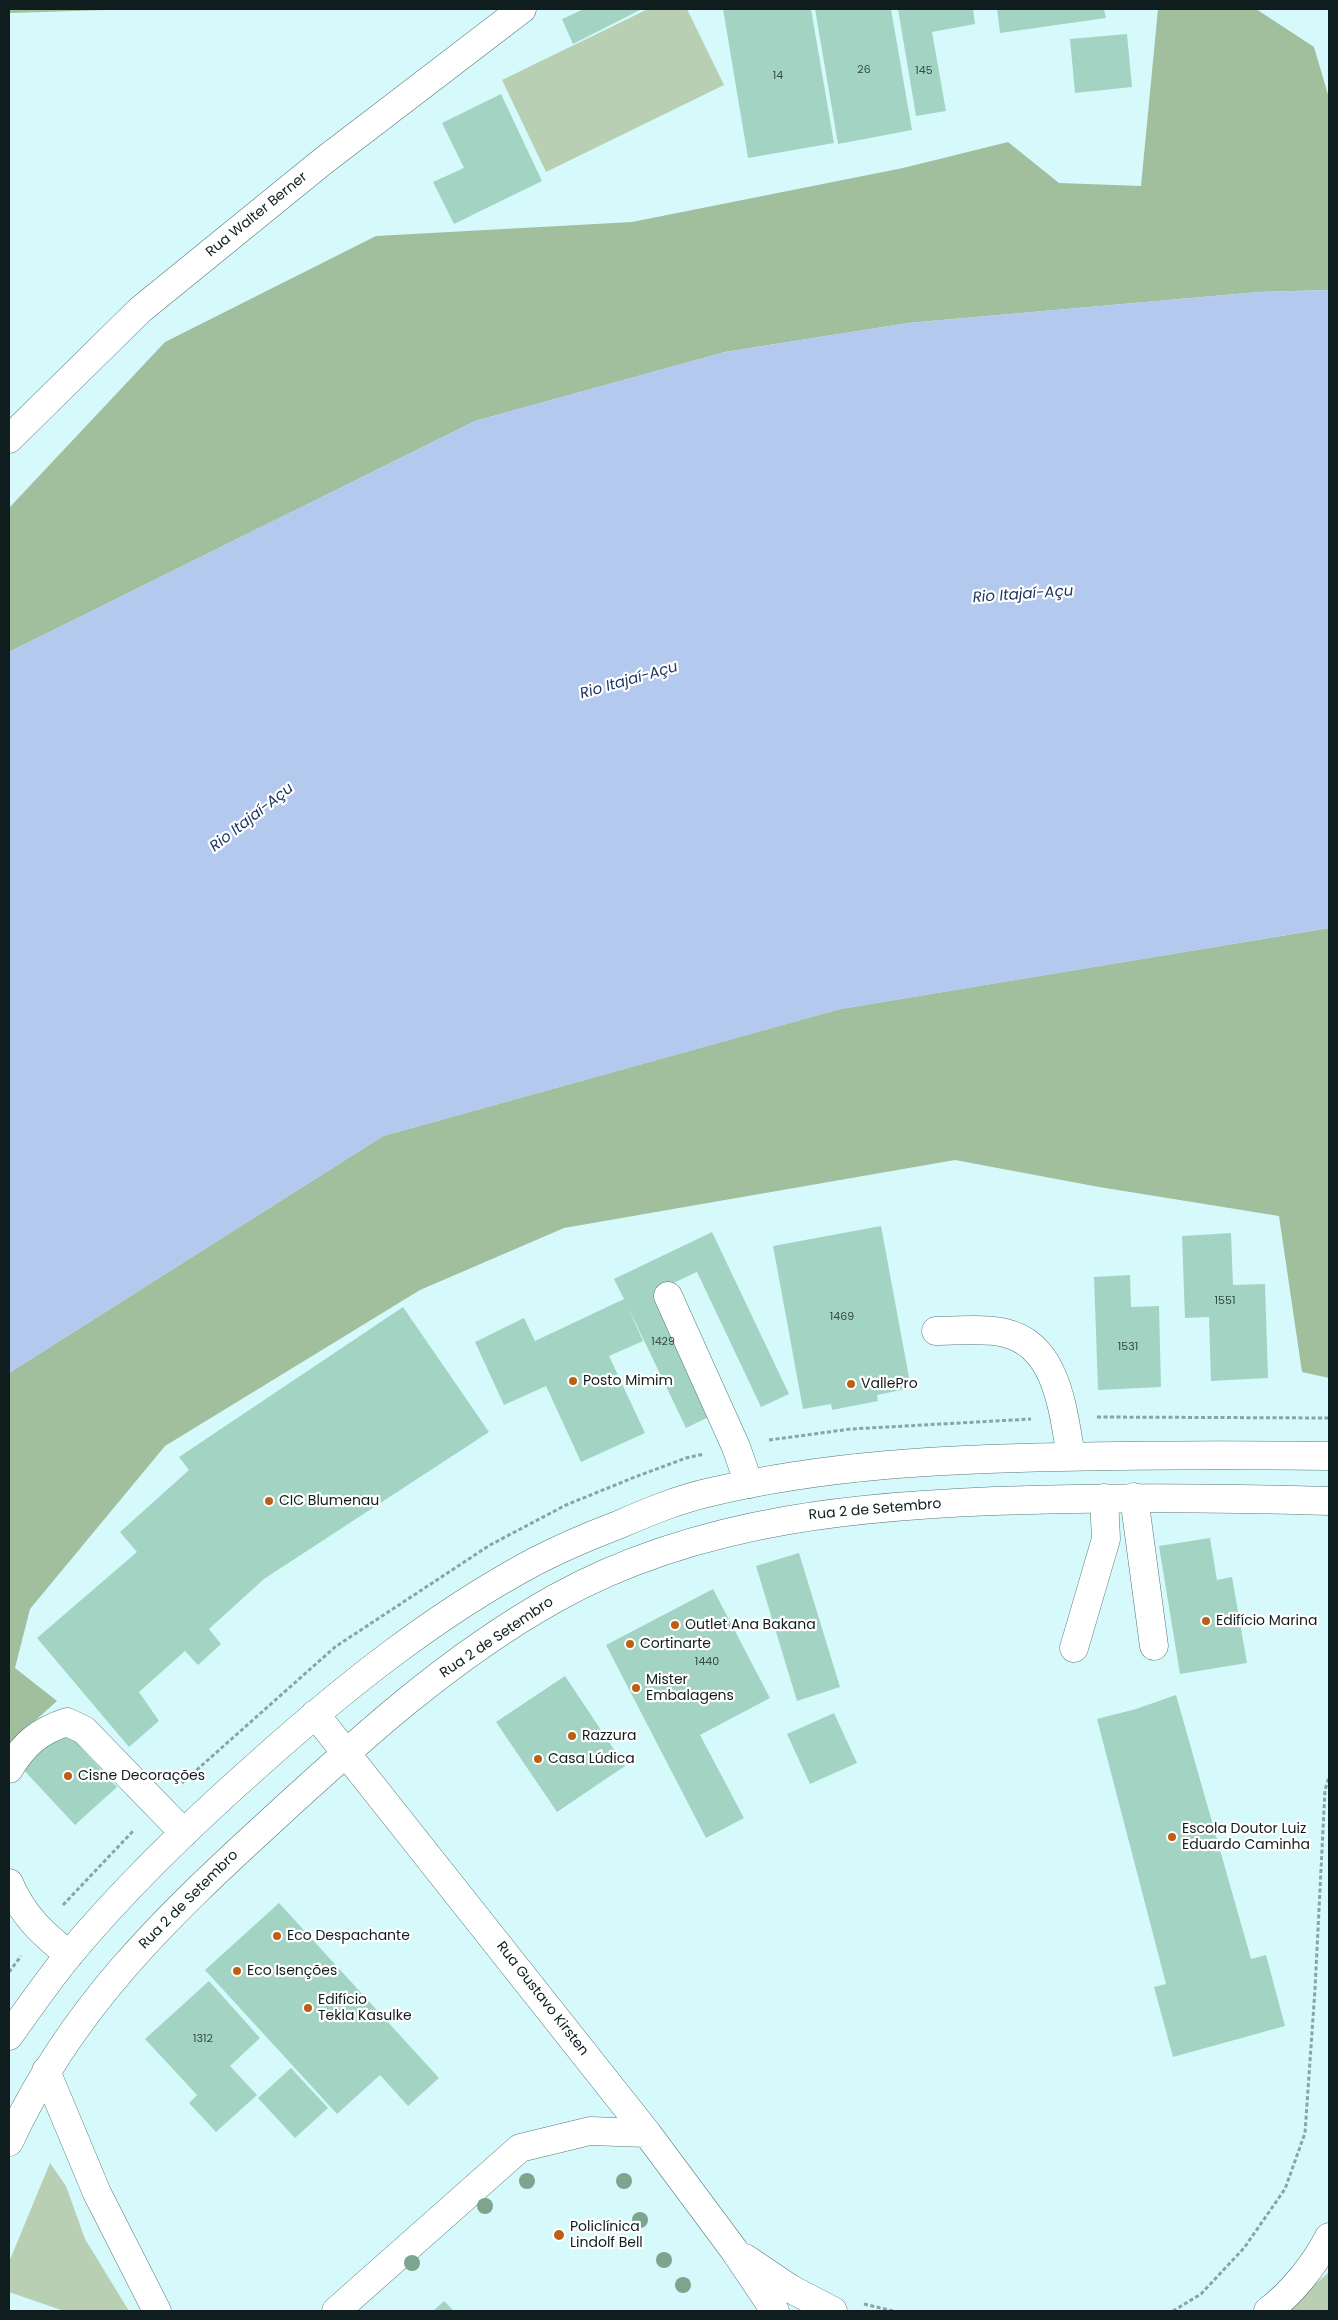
<!DOCTYPE html>
<meta charset="utf-8">
<style>
body{margin:0}
#map{position:relative;width:1338px;height:2320px;overflow:hidden;background:#d6fafc;font-family:Poppins,sans-serif}
canvas{display:block}
.frame{position:absolute;inset:0;border:10px solid #101d1e;pointer-events:none}
</style>
<div id="map">
<canvas width="1338" height="2320"></canvas>
<div class="frame"></div>
</div>
<script>
const c = document.querySelector('canvas').getContext('2d');
c.lineJoin = 'round';
function fill(path, color) {
  c.fillStyle = color;
  c.fill(path, 'evenodd');
}
function strokePath(path, color, width, dash) {
  c.strokeStyle = color;
  c.lineWidth = width;
  c.lineCap = dash ? 'butt' : 'round';
  c.setLineDash(dash || []);
  c.stroke(path);
}
function label(font, color, halo, rows, align = 'center') {
  c.font = font + ' Poppins,sans-serif';
  c.lineWidth = 4.5;
  c.setLineDash([]);
  c.textBaseline = 'middle';
  c.strokeStyle = halo;
  c.fillStyle = color;
  for (const [text, x, y, turn = 0] of rows) {
    c.save();
    c.translate(x, y);
    c.rotate((+turn || 0) * Math.PI / 180);
    c.textAlign = isNaN(turn) ? turn : align;
    if (halo) c.strokeText(text, 0, 0);
    c.fillText(text, 0, 0);
    c.restore();
  }
}
const green = new Path2D(`
 M648 9H687L724 85 546 172 502 80Z
 M50 2163 66 2186 85 2239 129 2311H64L9 2292V2262Z
 M1329 2271V2311H1285L1328 2273Z`);
const forest = new Path2D(`
 M9 9H140L9 13Z
 M1158 9H1256L1314 47 1329 98V290L1259 292 908 323 725 352 475 421 9 652V508L165 342 376 236 632 222 903 168 1008 142 1059 183 1141 186Z
 M1329 928V1378L1302 1372 1279 1216 1099 1187 955 1160 564 1228 420 1290 165 1446 30 1609 15 1668 57 1701 9 1744V1373L383 1136 840 1009Z`);
const water = new Path2D(`
 M1329 290V928L841 1009 383 1136 9 1373V652L475 421 725 352 908 323 1259 292Z`);
const building = new Path2D(`
 M584 9H639L640 10 573 44 562 19Z
 M723 9H811L834 143 748 158Z
 M815 9H891L912 130 838 144Z
 M898 9H973L975 24 932 32 946 111 916 116Z
 M997 9H1104L1106 18 1000 33Z
 M1127 34 1132 87 1075 93 1070 39Z
 M501 94 542 181 454 224 433 182 464 168 442 123Z
 M881 1226 911 1388 877 1395 878 1401 832 1410 831 1404 803 1409 773 1246Z
 M712 1232 789 1394 761 1407 697 1272 656 1291 715 1414 686 1428 627 1305 643 1341 609 1356 645 1433 581 1462 546 1386 504 1405 475 1342 524 1318 535 1341 624 1299 614 1279Z
 M1231 1233 1233 1285 1265 1284 1268 1378 1211 1381 1209 1317 1185 1318 1182 1236Z
 M1130 1275 1131 1307 1159 1306 1161 1387 1098 1390 1094 1277Z
 M403 1307 489 1432 264 1579 209 1629 221 1644 198 1665 185 1651 139 1692 159 1721 129 1747 37 1638 137 1552 120 1532 189 1470 179 1457Z
 M1210 1538 1217 1580 1232 1577 1247 1663 1180 1674 1159 1546Z
 M799 1553 840 1687 797 1701 756 1566Z
 M713 1589 770 1698 700 1735 744 1818 706 1838 606 1645Z
 M565 1676 625 1766 557 1812 496 1722Z
 M1176 1695 1251 1959 1266 1955 1285 2026 1173 2057 1154 1987 1166 1984 1097 1719 1136 1709Z
 M834 1713 857 1763 810 1784 787 1734Z
 M62 1727 117 1787 75 1825 20 1766Z
 M279 1903 439 2078 408 2106 380 2075 337 2114 205 1970Z
 M209 1981 260 2038 230 2066 257 2095 216 2132 189 2103 197 2095 145 2039Z
 M291 2068 328 2108 295 2138 258 2098Z
 M444 2301 454 2311H433Z`);
const path = new Path2D(`
 M1097 1417 1329 1418
 M769 1440 851 1429 1031 1419
 M182 1783 335 1647 490 1545 566 1505 635 1477 686 1458 704 1454
 M63 1905 134 1830
 M9 1972 21 1956
 M864 2304 893 2311
 M1173 2311 1201 2294 1244 2248 1285 2189 1305 2133 1315 1989 1325 1790 1329 1777`);
const minor = new Path2D(`
 M9 439 140 310 322 162 522 9
 M668 1296 736 1447 749 1484
 M936 1331C955 1331 988 1328 1005 1333 1058 1345 1063 1412 1071 1456
 M1134 1497 1154 1646
 M1074 1648 1106 1539 1104 1498
 M9 1769C24 1744 39 1731 67 1722L84 1730 184 1833
 M9 1883C23 1916 42 1933 69 1955`);
const major = new Path2D(`
 M315 1714 647 2133 734 2250 775 2311
 M9 2036C28 2009 47 1982 68 1956 126 1886 194 1821 262 1761 346 1686 435 1615 534 1562 561 1548 589 1536 618 1525 648 1512 679 1499 711 1492 826 1465 944 1459 1061 1457 1151 1455 1240 1455 1329 1456
 M46 2071 97 2193 157 2311
 M9 2142C71 2008 164 1919 271 1821 359 1740 450 1657 556 1598 700 1518 868 1504 1030 1500 1130 1497 1229 1498 1329 1501
 M745 2258 791 2289 833 2311
 M336 2311 520 2148 590 2131 647 2133
 M1268 2311C1293 2292 1315 2264 1329 2237`);
const trees = [
 [527,2181],
 [624,2181],
 [485,2206],
 [640,2220],
 [664,2260],
 [412,2263],
 [683,2285]
];
const markers = [
 [573,1381,5,"#bd5f15"],
 [851,1384,5,"#bd5f15"],
 [269,1501,5,"#bd5f15"],
 [1206,1621,5,"#bd5f15"],
 [675,1625,5,"#bd5f15"],
 [630,1644,5,"#bd5f15"],
 [636,1688,5,"#bd5f15"],
 [572,1736,5,"#bd5f15"],
 [538,1759,5,"#bd5f15"],
 [68,1776,5,"#bd5f15"],
 [1172,1837,5,"#bd5f15"],
 [277,1936,5,"#bd5f15"],
 [237,1971,5,"#bd5f15"],
 [308,2008,5,"#bd5f15"],
 [559,2235,6,"#bd5f15"]
];
const numberNames = [
 ["26",864,70],
 ["145",924,71],
 ["14",778,76],
 ["1551",1225,1301],
 ["1469",842,1317],
 ["1429",663,1342],
 ["1531",1128,1347],
 ["1440",707,1662],
 ["1312",203,2039]
];
const streetNames = [
 ["Rua Walter Berner",257,215,-39],
 ["Rua 2 de Setembro",875,1510,-5],
 ["Rua 2 de Setembro",497,1638,-34],
 ["Rua 2 de Setembro",189,1900,-45],
 ["Rua Gustavo Kirsten",542,1999,52]
];
const poiNames = [
 ["Posto Mimim",583,1381],
 ["VallePro",861,1384],
 ["CIC Blumenau",279,1501],
 ["Edifício Marina",1216,1621],
 ["Outlet Ana Bakana",685,1625],
 ["Cortinarte",640,1644],
 ["Mister",646,1680],
 ["Embalagens",646,1696],
 ["Razzura",582,1736],
 ["Casa Lúdica",548,1759],
 ["Cisne Decorações",78,1776],
 ["Escola Doutor Luiz",1182,1829],
 ["Eduardo Caminha",1182,1845],
 ["Eco Despachante",287,1936],
 ["Eco Isenções",247,1971],
 ["Edifício",318,2000],
 ["Tekla Kasulke",318,2016],
 ["Policlínica",570,2227],
 ["Lindolf Bell",570,2243]
];
const waterNames = [
 ["Rio Itajaí-Açu",1023,595,-4],
 ["Rio Itajaí-Açu",629,681,-16],
 ["Rio Itajaí-Açu",252,818,-38]
];
fill(green, '#b8cfb4');
fill(forest, '#a1be9d');
fill(water, '#b4c9ee');
fill(building, '#a3d4c3');
strokePath(minor, '#577779', 29);
strokePath(major, '#577779', 29);
strokePath(path, '#89a4a6', 3, [4, 2.5]);
strokePath(minor, '#fff', 28);
strokePath(major, '#fff', 28);
c.fillStyle = '#7da48c';
for (const [x, y] of trees) {
  c.beginPath();
  c.arc(x, y, 8, 0, 2 * Math.PI);
  c.fill();
}
for (const [x, y, r, color] of markers) {
  const dot = new Path2D();
  dot.arc(x, y, r, 0, 2 * Math.PI);
  c.fillStyle = color;
  c.fill(dot);
  strokePath(dot, '#fff', 2);
}
label('11px', '#354b47', null, numberNames);
label('14px', '#101d1e', '#fff', streetNames);
label('14px', '#101d1e', '#fff', poiNames, 'left');
label('italic 15px', '#1d3664', '#fff', waterNames);
</script>
